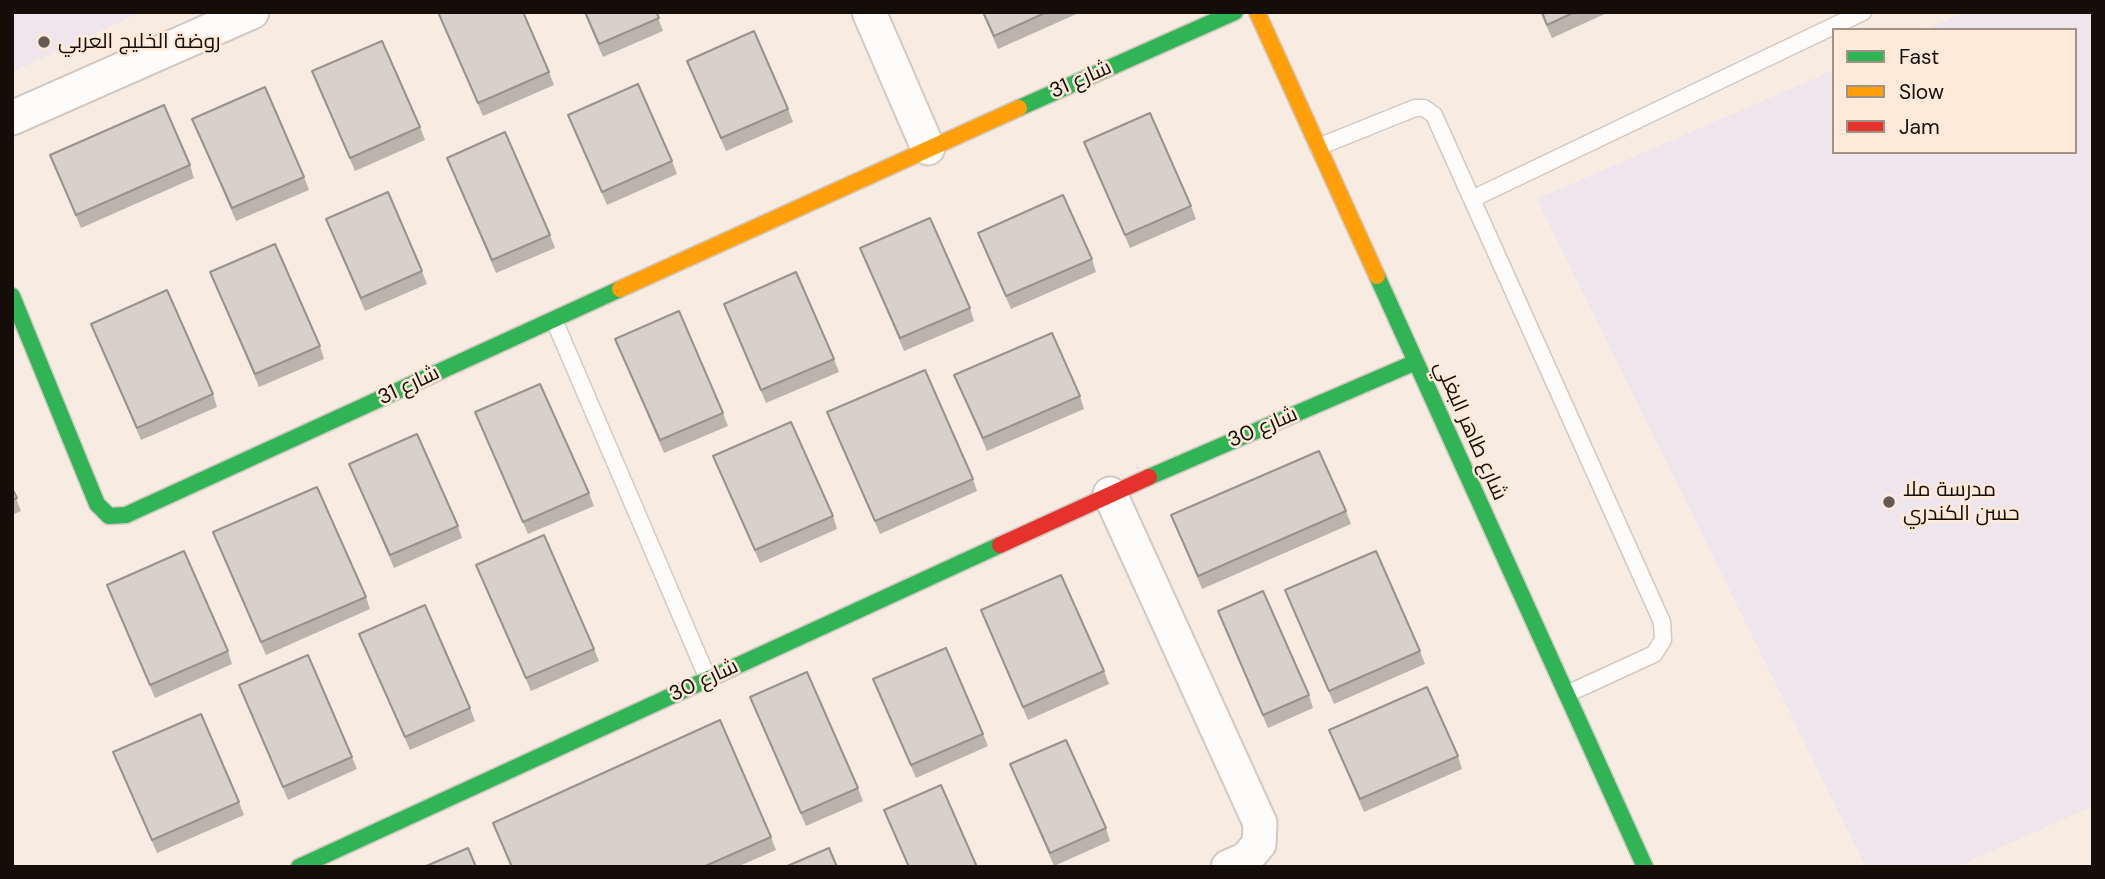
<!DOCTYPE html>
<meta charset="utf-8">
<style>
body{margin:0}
#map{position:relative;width:2105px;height:879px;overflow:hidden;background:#f7ebe2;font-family:"DM Sans",sans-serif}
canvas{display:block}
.frame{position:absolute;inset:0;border:14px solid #140d08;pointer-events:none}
.legend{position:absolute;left:1832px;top:28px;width:245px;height:126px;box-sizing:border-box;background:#ffeada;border:2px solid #a19286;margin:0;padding:9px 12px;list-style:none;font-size:21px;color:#140d08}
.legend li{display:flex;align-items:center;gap:14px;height:35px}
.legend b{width:35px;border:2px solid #a19286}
</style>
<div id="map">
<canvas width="2105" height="879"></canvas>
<div class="frame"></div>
<ul class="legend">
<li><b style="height:9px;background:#30b455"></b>Fast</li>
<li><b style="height:9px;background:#ff9f0a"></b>Slow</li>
<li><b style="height:9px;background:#e5322d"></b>Jam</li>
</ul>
</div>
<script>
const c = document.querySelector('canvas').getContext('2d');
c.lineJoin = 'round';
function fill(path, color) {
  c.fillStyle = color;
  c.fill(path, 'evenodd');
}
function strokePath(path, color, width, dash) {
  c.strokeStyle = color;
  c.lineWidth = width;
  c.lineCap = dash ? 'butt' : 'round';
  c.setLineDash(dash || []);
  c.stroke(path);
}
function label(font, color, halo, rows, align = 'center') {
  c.font = font + ' "DM Sans",Cairo,sans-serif';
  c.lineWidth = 5;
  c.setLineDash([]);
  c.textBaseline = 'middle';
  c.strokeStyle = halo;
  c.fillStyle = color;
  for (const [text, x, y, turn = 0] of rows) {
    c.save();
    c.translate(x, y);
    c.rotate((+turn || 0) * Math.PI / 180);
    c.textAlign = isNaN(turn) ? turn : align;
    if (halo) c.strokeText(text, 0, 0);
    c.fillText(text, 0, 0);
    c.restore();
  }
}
const education = new Path2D(`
 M12 12H141L12 72Z
 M1965 12H2093V806L1956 867H1866L1537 199 1834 70V152H2075V30H1925Z`);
const lane = new Path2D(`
 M1318 147 1415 108H1424L1434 115 1662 622 1663 640 1654 654 1567 694
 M1472 199 1863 12
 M554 320 708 679`);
const street = new Path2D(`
 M869 12 928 148
 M12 118 252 12
 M1110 494 1260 823 1259 844 1246 859 1228 867`);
const fast = new Path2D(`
 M1019 108 1235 12
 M1377 276 1645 867
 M12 296 97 504 109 516 126 515 620 289
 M1149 477 1416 362
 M299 867 1000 545`);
const slow = new Path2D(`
 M1257 12 1377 276
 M620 289 1019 108`);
const jam = new Path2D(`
 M1000 545 1149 477`);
const wall = new Path2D(`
 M438 12 549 72 554 85 483 116Z
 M584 12H656L663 31 603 57Z
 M982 12H1081L998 49Z
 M1540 12H1609L1552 38Z
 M687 61 788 109 793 122 726 151Z
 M312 71 420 127 425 140 355 171Z
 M568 115 672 161 677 174 607 205Z
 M192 119 304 177 309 190 236 221Z
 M1084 142 1191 206 1196 219 1130 248Z
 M50 155 190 165 194 178 81 228Z
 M447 158 550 235 555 248 496 273Z
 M326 219 422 271 427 284 365 311Z
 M978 233 1092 259 1096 272 1011 309Z
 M860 248 970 308 974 321 904 351Z
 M210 272 320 346 324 359 259 387Z
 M724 304 834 359 839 372 766 403Z
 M91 324 213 394 217 407 141 440Z
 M615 339 723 413 728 426 664 453Z
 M954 375 1080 396 1084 409 987 451Z
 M475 412 589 493 594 506 528 534Z
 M827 412 973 479 977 491 880 534Z
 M713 456 833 516 837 529 760 563Z
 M349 464 458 526 462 538 394 568Z
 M12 488 21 511 12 515Z
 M1346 511 1351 524 1202 589 1171 515Z
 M213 532 366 597 370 609 266 655Z
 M476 565 594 649 599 661 531 691Z
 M107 585 228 651 232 664 155 698Z
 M1285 590 1420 651 1425 664 1334 704Z
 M981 610 1104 671 1109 684 1028 720Z
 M1218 611 1309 695 1313 708 1268 728Z
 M359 634 470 708 475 721 410 750Z
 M873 679 983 734 988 746 916 778Z
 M239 685 352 757 357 769 288 800Z
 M750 697 858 788 863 801 806 826Z
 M1329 730 1458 756 1462 769 1364 812Z
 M113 752 239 802 244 815 157 853Z
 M1010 764 1106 828 1110 841 1054 866Z
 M884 810 977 867H908Z
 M493 823 771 837 776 850 737 867H511Z`);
const building = new Path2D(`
 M438 12H523L549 72 478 103Z
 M585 12H656L659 18 599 44Z
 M983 12H1047L994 36Z
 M1542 12H1575L1547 25Z
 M754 31 788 109 721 138 687 61Z
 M382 41 420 127 350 158 312 71Z
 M638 84 672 161 602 192 568 115Z
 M265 87 304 177 232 208 192 119Z
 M164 105 190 165 76 215 50 155Z
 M1150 113 1191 206 1125 235 1084 142Z
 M505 132 550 235 492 260 447 158Z
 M388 192 422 271 361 298 326 219Z
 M1063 195 1092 259 1006 296 978 233Z
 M930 218 970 308 900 338 860 248Z
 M275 244 320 346 255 374 210 272Z
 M796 272 834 359 761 390 724 304Z
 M167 290 213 394 137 428 91 324Z
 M679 311 723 413 660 440 615 339Z
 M1052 333 1080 396 983 438 954 375Z
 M925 370 973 479 875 521 827 412Z
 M540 384 589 493 523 522 475 412Z
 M791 422 833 516 755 550 713 456Z
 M417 434 458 526 390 555 349 464Z
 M1319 451 1346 511 1198 576 1171 515Z
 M317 487 366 597 261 642 213 532Z
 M12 488 17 498 12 500Z
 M544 535 594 649 526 678 476 565Z
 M184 551 228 651 150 685 107 585Z
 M1376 551 1420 651 1329 691 1285 590Z
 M1061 575 1104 671 1023 707 981 610Z
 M1263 591 1309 695 1263 715 1218 611Z
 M425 605 470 708 405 737 359 634Z
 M946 648 983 734 911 765 873 679Z
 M308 655 352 757 283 787 239 685Z
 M807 672 858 788 801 813 750 697Z
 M1427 687 1458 756 1360 799 1329 730Z
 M201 714 239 802 152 840 113 752Z
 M720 720 771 837 703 867H512L493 823Z
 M1066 740 1106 828 1050 853 1010 764Z
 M941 785 977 867H909L884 810Z
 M468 848 476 867H424Z
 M829 848 837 867H785Z`);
const markers = [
 [44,42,7,"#635b54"],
 [1889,502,7,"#635b54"]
];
const poiNames = [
 ["روضة الخليج العربي",58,42],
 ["مدرسة ملا",1903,490],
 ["حسن الكندري",1903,514]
];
const streetNames = [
 ["شارع 31",1081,80,-24],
 ["شارع 31",409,386,-25],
 ["شارع 30",1263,428,-23],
 ["شارع طاهر البغلي",1470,431,66],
 ["شارع 30",704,681,-25]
];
fill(education, '#eee5ed');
strokePath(lane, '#d2c9c2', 19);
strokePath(street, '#d2c9c2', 37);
strokePath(fast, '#d2c9c2', 19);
strokePath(slow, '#d2c9c2', 19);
strokePath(jam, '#d2c9c2', 19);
strokePath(lane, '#fefcfb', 16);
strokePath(street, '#fefcfb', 33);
strokePath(fast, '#30b455', 16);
strokePath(slow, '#ff9f0a', 16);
strokePath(jam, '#e5322d', 16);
fill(wall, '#bab4ad');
fill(building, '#d8d1c9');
strokePath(building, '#97928d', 2);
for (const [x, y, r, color] of markers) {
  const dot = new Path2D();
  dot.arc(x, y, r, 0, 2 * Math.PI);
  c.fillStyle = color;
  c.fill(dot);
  strokePath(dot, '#ffeada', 2.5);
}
label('21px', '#140d08', '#ffeada', poiNames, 'left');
label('21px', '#140d08', '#ffeada', streetNames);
</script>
